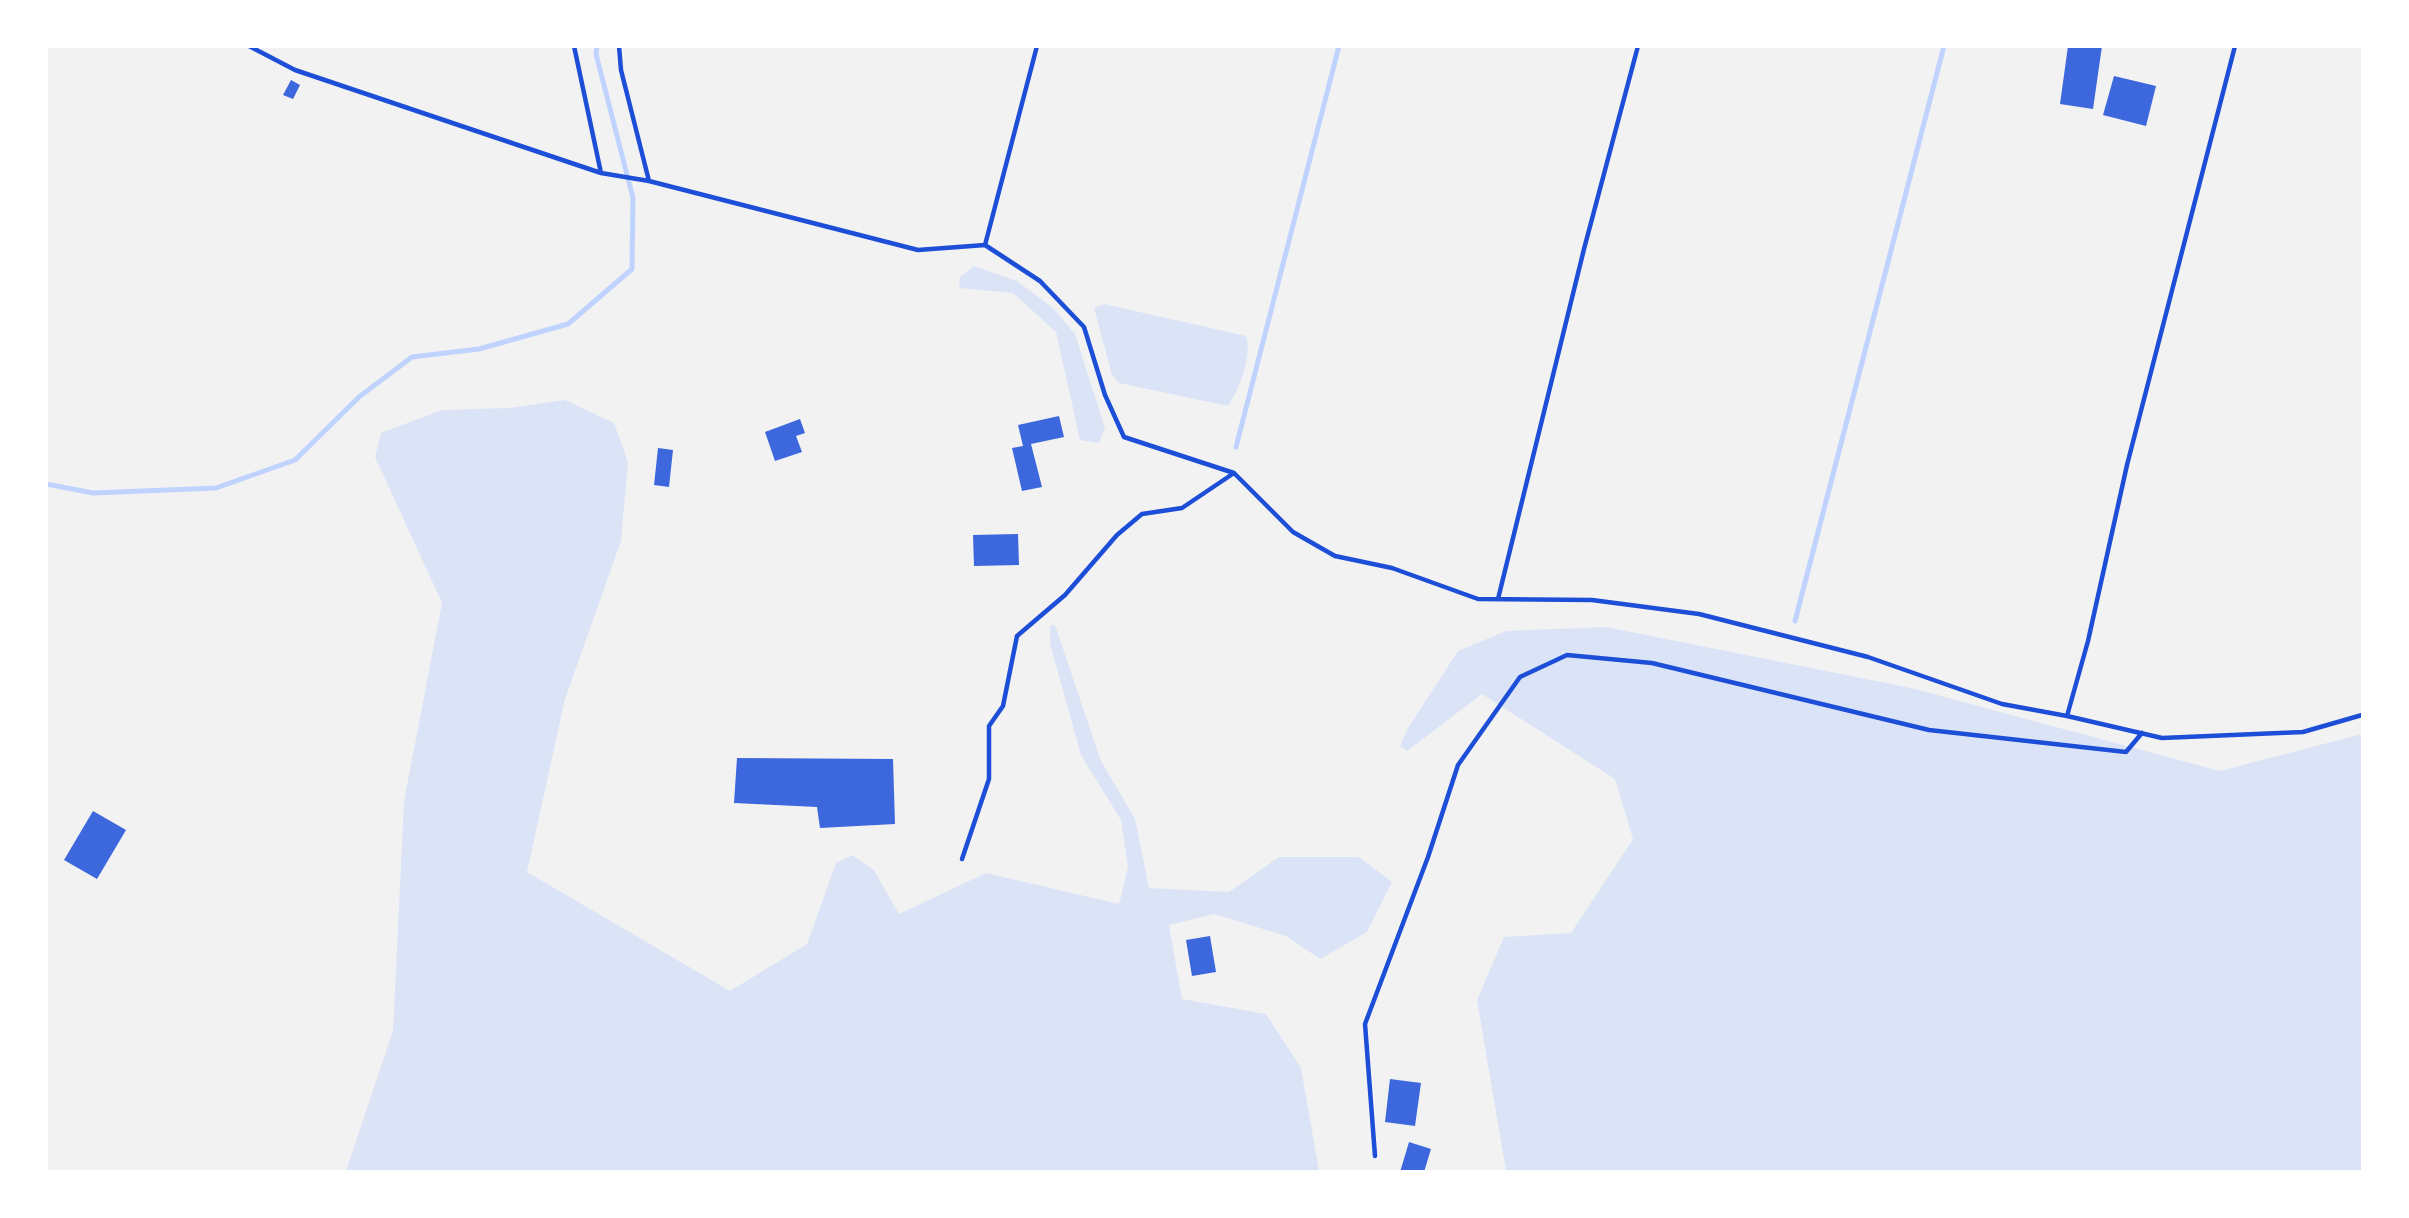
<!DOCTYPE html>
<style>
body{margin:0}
#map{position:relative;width:2409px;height:1218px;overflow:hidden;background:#f2f2f2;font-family:Cabin,sans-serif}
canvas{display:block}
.frame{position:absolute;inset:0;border:48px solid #fff;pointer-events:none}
</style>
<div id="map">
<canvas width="2409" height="1218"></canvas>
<div class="frame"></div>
</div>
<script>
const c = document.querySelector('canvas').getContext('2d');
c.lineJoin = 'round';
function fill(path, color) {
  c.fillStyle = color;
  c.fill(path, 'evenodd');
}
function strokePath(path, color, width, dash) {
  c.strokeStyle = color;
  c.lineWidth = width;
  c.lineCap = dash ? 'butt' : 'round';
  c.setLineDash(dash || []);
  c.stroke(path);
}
const green = new Path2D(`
 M974 266 1017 281 1053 308 1075 334 1105 428 1099 443 1080 440 1056 332 1013 293 959 288 960 277Z
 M1104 304 1246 336C1253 355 1239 390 1228 406L1119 383 1112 375 1094 308Z
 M565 400 614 423 628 462 621 541 565 699 527 872 730 991 807 944 836 863 852 855 874 870 899 914 986 873 1119 904 1128 867 1121 820 1081 755 1050 644V626L1055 625 1101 761 1135 819 1149 888 1229 892 1279 857H1359L1392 882 1367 932 1320 959 1286 936 1214 914 1169 925 1182 999 1266 1014 1301 1068 1319 1171H346L393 1031 404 801 442 603 375 457 381 433 442 410 510 408Z
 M1606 627 1911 688 2220 771 2362 734V1171H1506L1477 1000 1504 937 1571 933 1633 839 1615 779 1482 694 1407 751 1400 746 1408 728 1458 651 1506 631Z`);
const stream = new Path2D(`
 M1236 447 1339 46
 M46 484 93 493 216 488 295 460 359 397 412 357 479 349 568 324 632 269 633 198 596 54 597 46
 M1795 621 1944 46`);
const building = new Path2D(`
 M2068 46H2102L2093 109 2060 104Z
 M2114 76 2156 86 2146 126 2103 115Z
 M291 80 300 85 293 99 283 95Z
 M1059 416 1064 437 1031 444 1042 487 1022 491 1012 448 1023 446 1018 425Z
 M800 419 805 433 796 436 802 452 775 461 765 432Z
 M658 448 673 450 669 487 654 485Z
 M1018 534 1019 565 974 566 973 535Z
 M737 758 893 759 895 824 820 828 817 807 734 803Z
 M93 811 126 830 97 879 64 860Z
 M1210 936 1216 972 1192 976 1186 940Z
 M1390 1079 1421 1083 1415 1126 1385 1122Z
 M1409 1142 1431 1149 1424 1172H1400Z`);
const service = new Path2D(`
 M249 46 295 70 601 173 649 181 918 250 985 245 1040 281 1084 327 1105 395 1124 437 1234 473 1293 532 1335 556 1392 568 1478 599 1592 600 1699 614 1868 657 2002 704 2067 716 2088 641 2127 465 2235 46
 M574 46 601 173
 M619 46 621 70 649 181
 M985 245 1037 46
 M1498 599 1584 249 1638 46
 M2067 716 2162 738 2303 732 2362 715
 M962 859 989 779V726L1003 706 1017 636 1065 595 1117 535 1142 514 1182 508 1234 473
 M1375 1156 1365 1024 1428 857 1458 765 1520 677 1567 655 1652 663 1929 730 2126 752 2142 733`);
fill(green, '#dbe4f7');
strokePath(stream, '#bfd3fe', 5);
fill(building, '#3d67dc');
strokePath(service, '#1d4ed8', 4.5);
</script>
